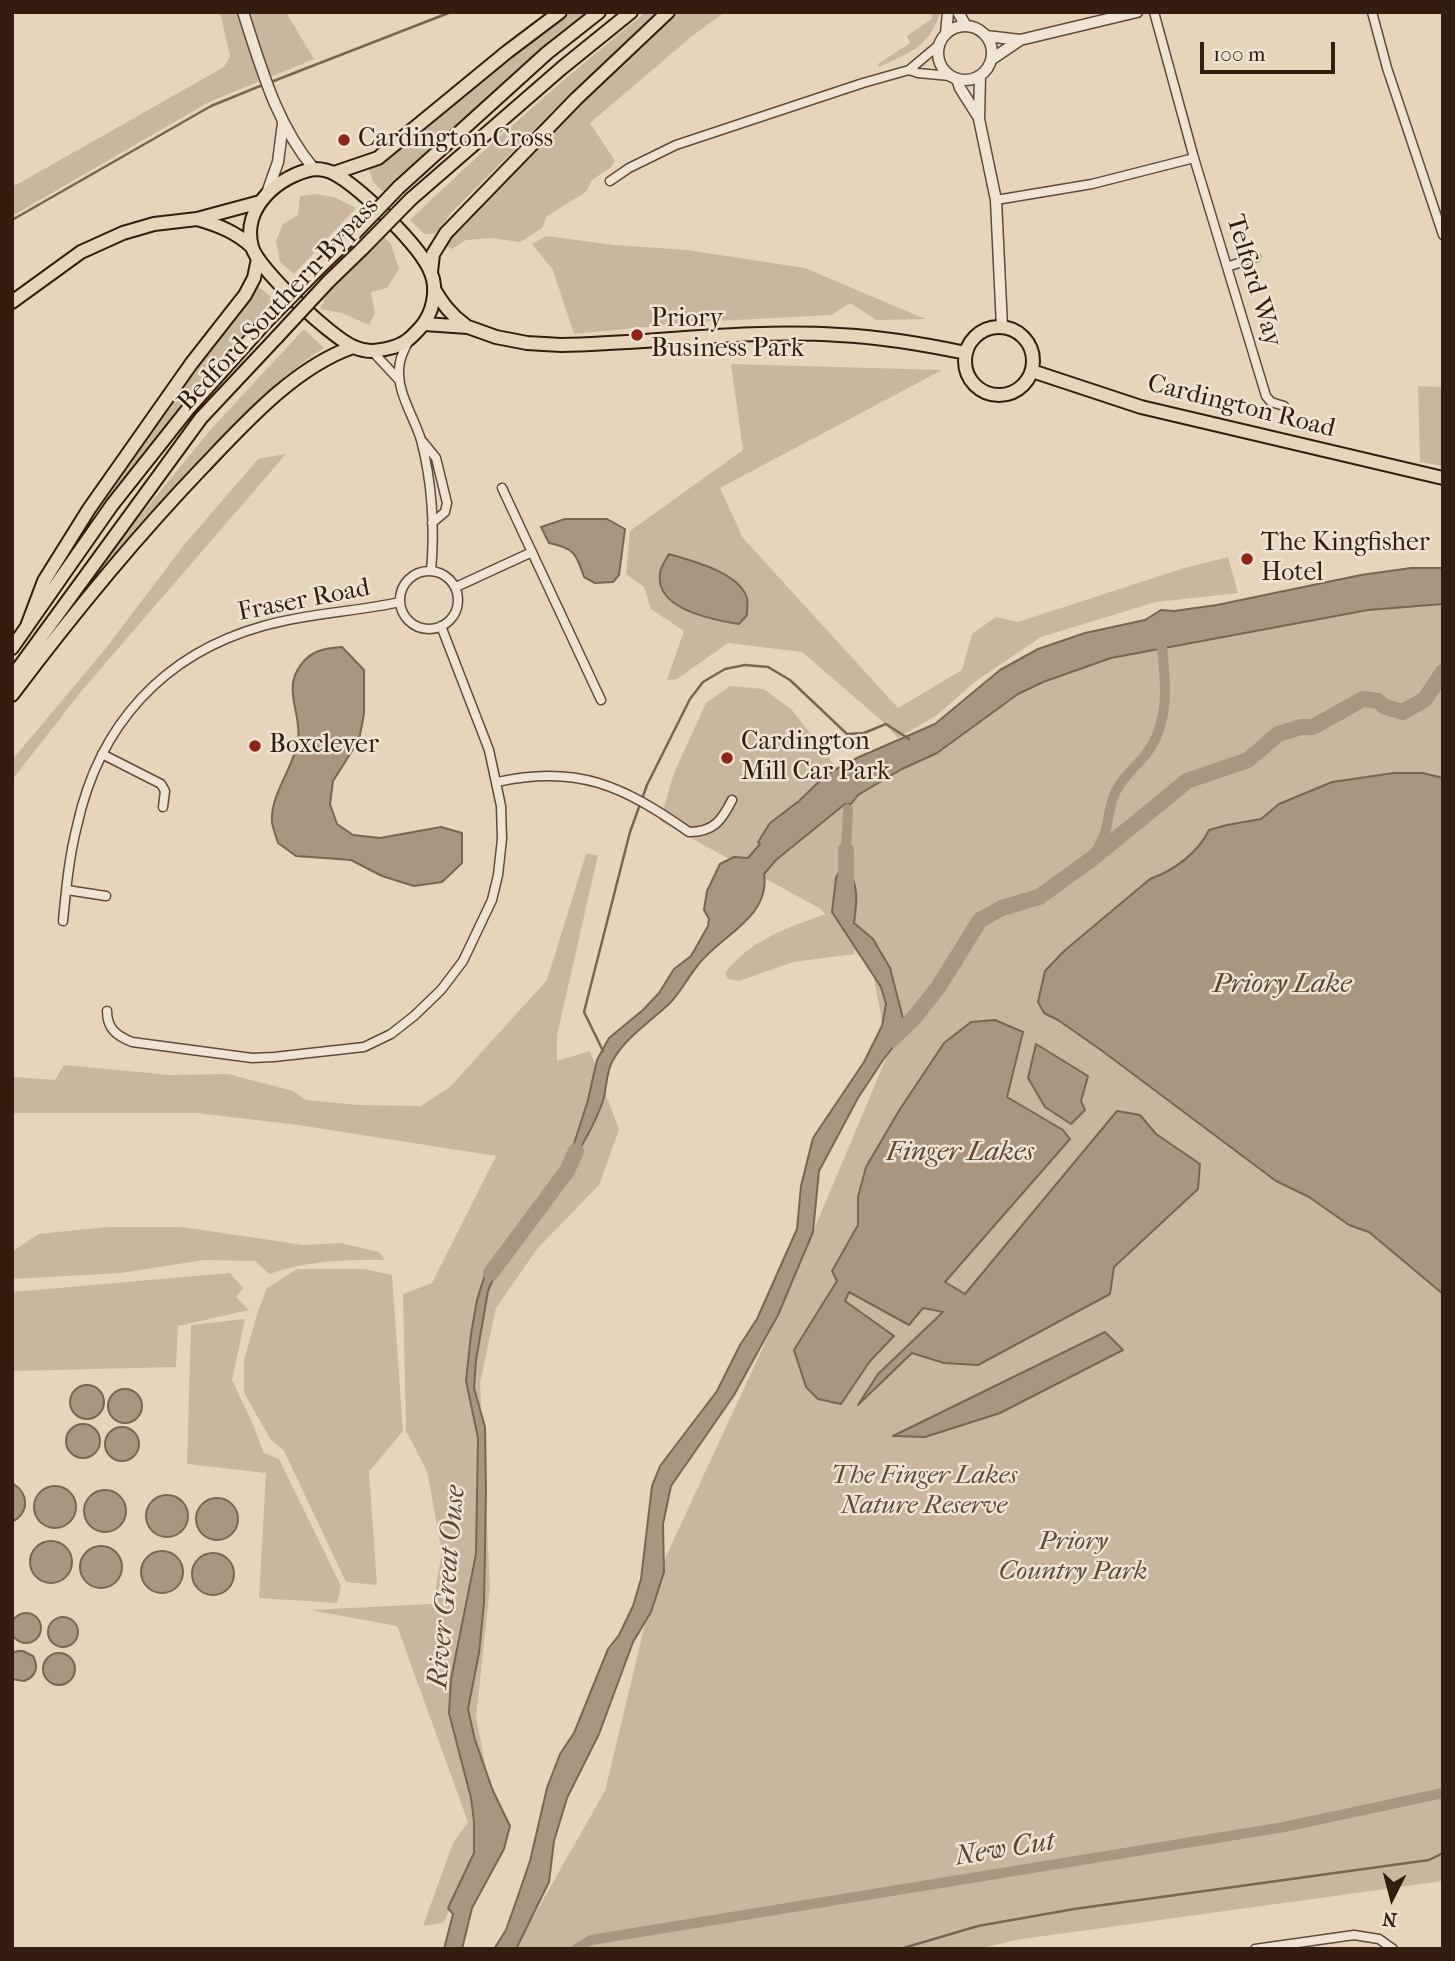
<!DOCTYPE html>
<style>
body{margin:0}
#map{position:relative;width:1455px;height:1961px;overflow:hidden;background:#e7d5bb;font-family:"IM FELL French Canon",serif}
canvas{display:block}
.frame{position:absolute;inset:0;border:14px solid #321d0e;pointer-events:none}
.north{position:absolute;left:1357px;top:1863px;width:70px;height:70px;-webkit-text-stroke:5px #efe4d3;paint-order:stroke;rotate:186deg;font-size:19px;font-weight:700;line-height:28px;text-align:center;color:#321d0e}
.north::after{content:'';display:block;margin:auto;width:24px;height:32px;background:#321d0e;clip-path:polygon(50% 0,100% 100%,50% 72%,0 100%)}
.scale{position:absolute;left:1200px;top:42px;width:135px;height:32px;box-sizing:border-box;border:4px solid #321d0e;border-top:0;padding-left:9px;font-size:21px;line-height:24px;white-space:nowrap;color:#321d0e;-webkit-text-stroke:5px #efe4d3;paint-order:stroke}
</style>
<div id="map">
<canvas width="1455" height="1961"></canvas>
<div class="frame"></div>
<div class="north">N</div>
<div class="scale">100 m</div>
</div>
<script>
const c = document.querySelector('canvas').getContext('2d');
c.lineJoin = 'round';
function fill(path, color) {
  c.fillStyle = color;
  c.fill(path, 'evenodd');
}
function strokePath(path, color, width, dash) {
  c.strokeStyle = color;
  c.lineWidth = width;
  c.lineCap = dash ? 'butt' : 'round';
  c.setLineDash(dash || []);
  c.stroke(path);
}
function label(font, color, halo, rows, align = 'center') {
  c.font = font + ' "IM FELL French Canon",serif';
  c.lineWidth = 5;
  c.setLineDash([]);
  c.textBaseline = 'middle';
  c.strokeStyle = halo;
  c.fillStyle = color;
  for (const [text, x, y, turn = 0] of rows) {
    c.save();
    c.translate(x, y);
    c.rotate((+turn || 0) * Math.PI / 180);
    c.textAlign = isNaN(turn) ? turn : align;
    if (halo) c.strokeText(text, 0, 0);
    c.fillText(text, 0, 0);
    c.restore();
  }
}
const green = new Path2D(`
 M220 12H286L314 59 209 102 12 216V184L16 185 224 67 230 56Z
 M572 12H595L385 193 373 182 368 166 510 57Z
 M646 12H661L554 110 452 212 435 234H424L410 220C486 147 564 78 646 12Z
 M678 12H725L691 37 590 123 615 161 611 167 592 180 586 192 547 216 542 228 520 242 491 238 466 240 452 249 446 246 453 232 581 103Z
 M931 12H941C927 49 912 51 879 67L878 64 910 43 907 36 932 19Z
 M315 194 334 197 356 208 294 274 280 262 276 241 283 224 298 215 300 196Z
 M546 236 614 245 687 250 805 268 925 319 877 320 850 303 831 315 697 322 574 334 553 270 532 244Z
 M384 237 391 244 399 269 387 288 371 292 375 313 369 325 342 313 320 309 327 294Z
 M259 287 276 301 184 407 104 513 99 510 172 399 253 288Z
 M304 329 324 348C280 376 245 414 209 452 167 497 127 542 87 588L83 585 213 427Z
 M731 364 942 370 720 488 743 538 898 708 962 670 972 634 996 617 1018 622 1181 569 1228 557 1238 593 1156 602 1041 637 976 681 937 715 898 738 881 720 802 652 728 643 677 679 667 680 684 631 651 609 644 587 626 574 630 531 743 450Z
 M1418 386 1443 387V466L1420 462Z
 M286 454 84 688 12 780V760L106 648 184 545 258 459Z
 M1443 604V1881L1015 1940 979 1949H515L605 1791 656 1578 778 1315 888 1054 873 973 853 948 855 954 793 962 739 981 728 979 725 973C751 939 788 928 825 914L821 909 660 821 674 773 706 703 730 686 764 689 792 710 858 795 902 769 937 753 1018 694 1043 682 1110 659 1368 610Z
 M586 854 598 855 557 1035V1061L590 1051 619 1130 599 1185 537 1249 496 1308 480 1383 490 1587 476 1717 496 1820 443 1923 423 1926 453 1843 468 1822 397 1626 310 1610 433 1604 442 1552 427 1471 406 1431 403 1294 432 1283 496 1156 298 1125 197 1113H12V1077L55 1080 64 1065 170 1075 228 1074 293 1091 306 1100 358 1105 421 1106 450 1087 547 980Z
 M107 1227H182L303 1245 340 1243 379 1252 385 1260C345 1259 307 1261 269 1274L255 1261 205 1260 120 1273 12 1279V1252L38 1234Z
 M297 1269H364L392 1275 403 1431 369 1472 377 1585 346 1582 284 1451 271 1440 244 1393V1361L257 1314 267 1288Z
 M230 1273 243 1288 236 1297 249 1310 178 1326 176 1367 12 1371V1292Z
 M245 1319 232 1380 252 1422 264 1453 279 1459 341 1586 337 1603 259 1598 266 1473 187 1464 191 1325Z`);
const water = new Path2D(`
 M565 519H607L625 529 619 575 613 582 595 583 584 577C576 553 574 548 549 543L541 527Z
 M669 554C692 561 739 572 747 598 748 602 747 610 747 615L739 624C713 620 655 609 660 574 660 567 666 560 669 554Z
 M1411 568H1443V604L1368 610 1111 658 1043 682 1018 694 937 753 902 769 858 795 851 804H845L776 860 764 874C771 917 720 936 698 965 688 977 681 992 670 1003 650 1022 627 1036 613 1060 606 1071 607 1088 603 1101 594 1126 580 1150 565 1172L588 1100 597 1060 609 1038 643 1010 659 993 674 969 691 956 708 926 709 919 704 910 707 891 720 864 734 857 748 858 760 844 758 842 770 823 799 801 827 774 859 757 935 724 1000 670 1038 649 1085 633 1145 620 1161 610 1174 611 1217 605 1361 575Z
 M342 647 364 670V714L359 740 333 781 330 804 337 824 353 835 380 838 441 827 462 833V863L442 882 414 886 382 876 351 860 296 856 278 843C276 836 273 829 272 822 270 794 294 768 298 740 302 718 285 692 297 671 307 652 322 648 342 647Z
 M1394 773H1423L1443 778V1294L1369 1232 1349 1225 1309 1197 1276 1181 1101 1050 1058 1020 1044 1013 1038 1002 1045 971 1064 951 1150 879C1173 871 1198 853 1209 830L1227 825 1261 819 1279 804 1332 782Z
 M847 867C859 886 857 902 854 923L873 939 890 968 906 1030 883 1060 858 1098 819 1171 813 1232 778 1315 734 1395 671 1486 663 1524 664 1572 651 1612 633 1642 599 1734 567 1798 554 1841 549 1882 516 1949H494L506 1930 519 1893 530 1861 547 1788 560 1754 574 1733 608 1649 619 1635 633 1606 641 1579 652 1486 660 1466 717 1391 740 1345 757 1319 797 1229 801 1186 813 1138 864 1062 882 1026 886 1004 881 987 832 912 836 878 841 868Z
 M995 1020 1023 1032 1007 1097 1063 1130 1070 1139 945 1282 965 1294 1117 1111 1140 1115 1156 1134 1200 1164 1198 1189 1114 1267 1110 1294 978 1365 944 1363 912 1353 858 1405 878 1374 943 1312 923 1308 909 1325 849 1292 845 1301 894 1336 870 1361 841 1404 818 1399 806 1387 794 1350 837 1281 832 1271 858 1225V1197L866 1167 900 1109 944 1043 971 1022Z
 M1036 1044 1088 1076 1081 1101 1085 1110 1071 1124 1045 1107 1028 1078Z
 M527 1223 502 1258 488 1291 476 1360 474 1388 485 1427 486 1491 484 1603 479 1653 468 1709 475 1740 493 1791 510 1826 504 1849 472 1908 462 1949H444L453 1914 448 1908 474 1853V1822L471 1798 449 1713 451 1679 476 1554 478 1438 466 1381 471 1334 477 1300 487 1268Z
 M1105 1332 1123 1350 1000 1413 925 1437 893 1436Z
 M70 1402a17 17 0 1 1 34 0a17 17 0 1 1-34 0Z
 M108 1406a17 17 0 1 1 34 0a17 17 0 1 1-34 0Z
 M66 1441a17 17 0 1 1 34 0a17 17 0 1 1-34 0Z
 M105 1444a17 17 0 1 1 34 0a17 17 0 1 1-34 0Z
 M12 1483C29 1493 30 1512 12 1522Z
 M34 1507a21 21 0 1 1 42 0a21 21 0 1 1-42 0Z
 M84 1511a21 21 0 1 1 42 0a21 21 0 1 1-42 0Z
 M146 1516a21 21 0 1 1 42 0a21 21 0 1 1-42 0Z
 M196 1519a21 21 0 1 1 42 0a21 21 0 1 1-42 0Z
 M30 1562a21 21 0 1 1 42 0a21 21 0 1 1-42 0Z
 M80 1567a21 21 0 1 1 42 0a21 21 0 1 1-42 0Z
 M141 1572a21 21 0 1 1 42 0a21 21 0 1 1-42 0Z
 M192 1574a21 21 0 1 1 42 0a21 21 0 1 1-42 0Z
 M11 1628a15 15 0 1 1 30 0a15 15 0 1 1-30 0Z
 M48 1632a15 15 0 1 1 30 0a15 15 0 1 1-30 0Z
 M18 1651H23L33 1656C39 1667 36 1677 24 1681L12 1679V1653Z
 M43 1669a16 16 0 1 1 32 0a16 16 0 1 1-32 0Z`);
const stream = new Path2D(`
 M271 82 451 12
 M12 220 211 106 265 84
 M603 1051 584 1012 630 832 647 785 690 699 703 682 725 669 745 665 768 667 790 680 847 734 864 733 886 724 909 739
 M900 1949 978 1926 1074 1909 1429 1860 1443 1853`);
const canal = new Path2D(`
 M846 850 848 809
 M1093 858C1097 849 1102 841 1105 833 1109 819 1109 804 1116 791 1124 775 1137 766 1147 753 1172 718 1165 677 1161 637
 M576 1949 591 1940 1284 1827 1443 1793`);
const river = new Path2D(`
 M846 850V887
 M891 1040 914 1018 939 986 980 920 1002 908 1039 897 1093 858 1187 781 1248 760 1278 734 1301 727H1313L1363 699 1378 701 1385 707 1403 712 1425 699 1443 672
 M491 1273 567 1171 576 1151`);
const minor = new Path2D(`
 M1154 12 1194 158 1266 396 1271 402 1284 406
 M1372 12 1387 68 1443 235
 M909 70 918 73 950 76
 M610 181 629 168 676 145 863 83 909 70 940 44
 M996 200 1092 184 1194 158
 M1227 267 1256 257
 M408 342C405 348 401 356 400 362 394 389 414 416 421 440 432 481 435 529 431 571
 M373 352 399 380
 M423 442 436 458 447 503 445 512 432 523
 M502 488 601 700
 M400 600a29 29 0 1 1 58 0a29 29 0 1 1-58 0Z
 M456 587 532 552
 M102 754 161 784 165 791 163 807
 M497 782C578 764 623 786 689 832 714 832 722 820 732 800
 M67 890 106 896
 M63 921C66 890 69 857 77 826 99 725 163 654 263 626 308 613 355 612 400 602
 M107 1011C107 1029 117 1036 132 1042L252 1058 274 1057 364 1047 391 1034 414 1016 441 990 463 961 492 900 498 875 502 839 501 806 489 750 441 626
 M1255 1949 1354 1935 1379 1939 1393 1949`);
const tertiary = new Path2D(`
 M243 12C261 67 276 124 314 169
 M958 12 966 26
 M938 53a27 27 0 1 1 54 0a27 27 0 1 1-54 0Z
 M946 34 948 12
 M986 36 1020 40
 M992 59 1020 40 1137 12
 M980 76 979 119 996 200 1002 327
 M957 79 960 88 979 118
 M267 193 278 162 283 123`);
const primary = new Path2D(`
 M314 169C322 169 328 170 335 174 360 188 421 246 431 273 438 290 433 314 420 328 411 338 404 345 390 348 377 351 367 353 354 347 332 338 258 269 252 247 241 207 280 175 314 169Z
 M197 219C218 225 236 232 252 247
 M434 289C443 304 451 315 465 325
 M12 302 81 252 123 233 154 224 197 219 260 202
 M424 324 468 327 496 337 527 343 561 345C653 343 746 329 839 335 882 337 923 344 966 353
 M965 361a34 34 0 1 1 68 0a34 34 0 1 1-68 0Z
 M1032 371 1141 407 1443 478`);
const trunk = new Path2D(`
 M334 173 378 158 507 52 560 12
 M399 187 547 53 599 12
 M411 199 563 67 631 12
 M316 271 349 239
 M431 272 433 254 446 233 576 99 668 12
 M328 282 363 248
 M27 626 44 581 89 509 191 364 245 295 254 278 258 259
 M12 648 112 505 188 409 265 323
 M12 677 201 418 277 337
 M12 695C72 615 135 538 204 466 245 423 295 367 353 347`);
const trunkBridge = new Path2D(`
 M349 239 399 187
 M363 248 411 199
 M265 323 316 271
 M277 337 328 282`);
const markers = [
 [344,140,7,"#8f2418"],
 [637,335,7,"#8f2418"],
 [1247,559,7,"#8f2418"],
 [255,746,7,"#8f2418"],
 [727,758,7,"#8f2418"]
];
const poiNames = [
 ["Cardington Cross",358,140],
 ["Priory",651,320],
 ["Business Park",651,350],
 ["The Kingfisher",1261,544],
 ["Hotel",1261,574],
 ["Cardington",741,743],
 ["Mill Car Park",741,773],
 ["Boxclever",269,746]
];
const streetNames = [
 ["Telford Way",1253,281,73],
 ["Bedford Southern Bypass",279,305,-47],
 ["Cardington Road",1241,407,14],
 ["Fraser Road",304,601,-11]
];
const parkNames = [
 ["The Finger Lakes",924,1477],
 ["Nature Reserve",924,1507],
 ["Priory",1073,1543],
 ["Country Park",1073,1573]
];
const waterNames = [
 ["Priory Lake",1282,985],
 ["Finger Lakes",960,1153],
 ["River Great Ouse",448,1587,-85],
 ["New Cut",1005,1850,-9]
];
fill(green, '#c8b69e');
fill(water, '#a99680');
strokePath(water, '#796652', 2);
strokePath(stream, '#796652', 2.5);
strokePath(canal, '#a99680', 10);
strokePath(river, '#a99680', 16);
strokePath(minor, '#5f4b39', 11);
strokePath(tertiary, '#5f4b39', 13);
strokePath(primary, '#321d0e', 16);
strokePath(trunk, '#321d0e', 16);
strokePath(minor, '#efe4d3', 8);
strokePath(tertiary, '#efe4d3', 10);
strokePath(primary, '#e7d5bb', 12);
strokePath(trunk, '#e7d5bb', 12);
strokePath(trunkBridge, '#321d0e', 16, []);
strokePath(trunkBridge, '#e7d5bb', 12);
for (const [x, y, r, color] of markers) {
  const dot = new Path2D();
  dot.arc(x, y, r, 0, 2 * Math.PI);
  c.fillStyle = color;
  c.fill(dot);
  strokePath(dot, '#efe4d3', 2.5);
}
label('26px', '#321d0e', '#efe4d3', poiNames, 'left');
label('26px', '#321d0e', '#efe4d3', streetNames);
label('italic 26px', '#5f4b39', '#efe4d3', parkNames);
label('italic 28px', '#5c4736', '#efe4d3', waterNames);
</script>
